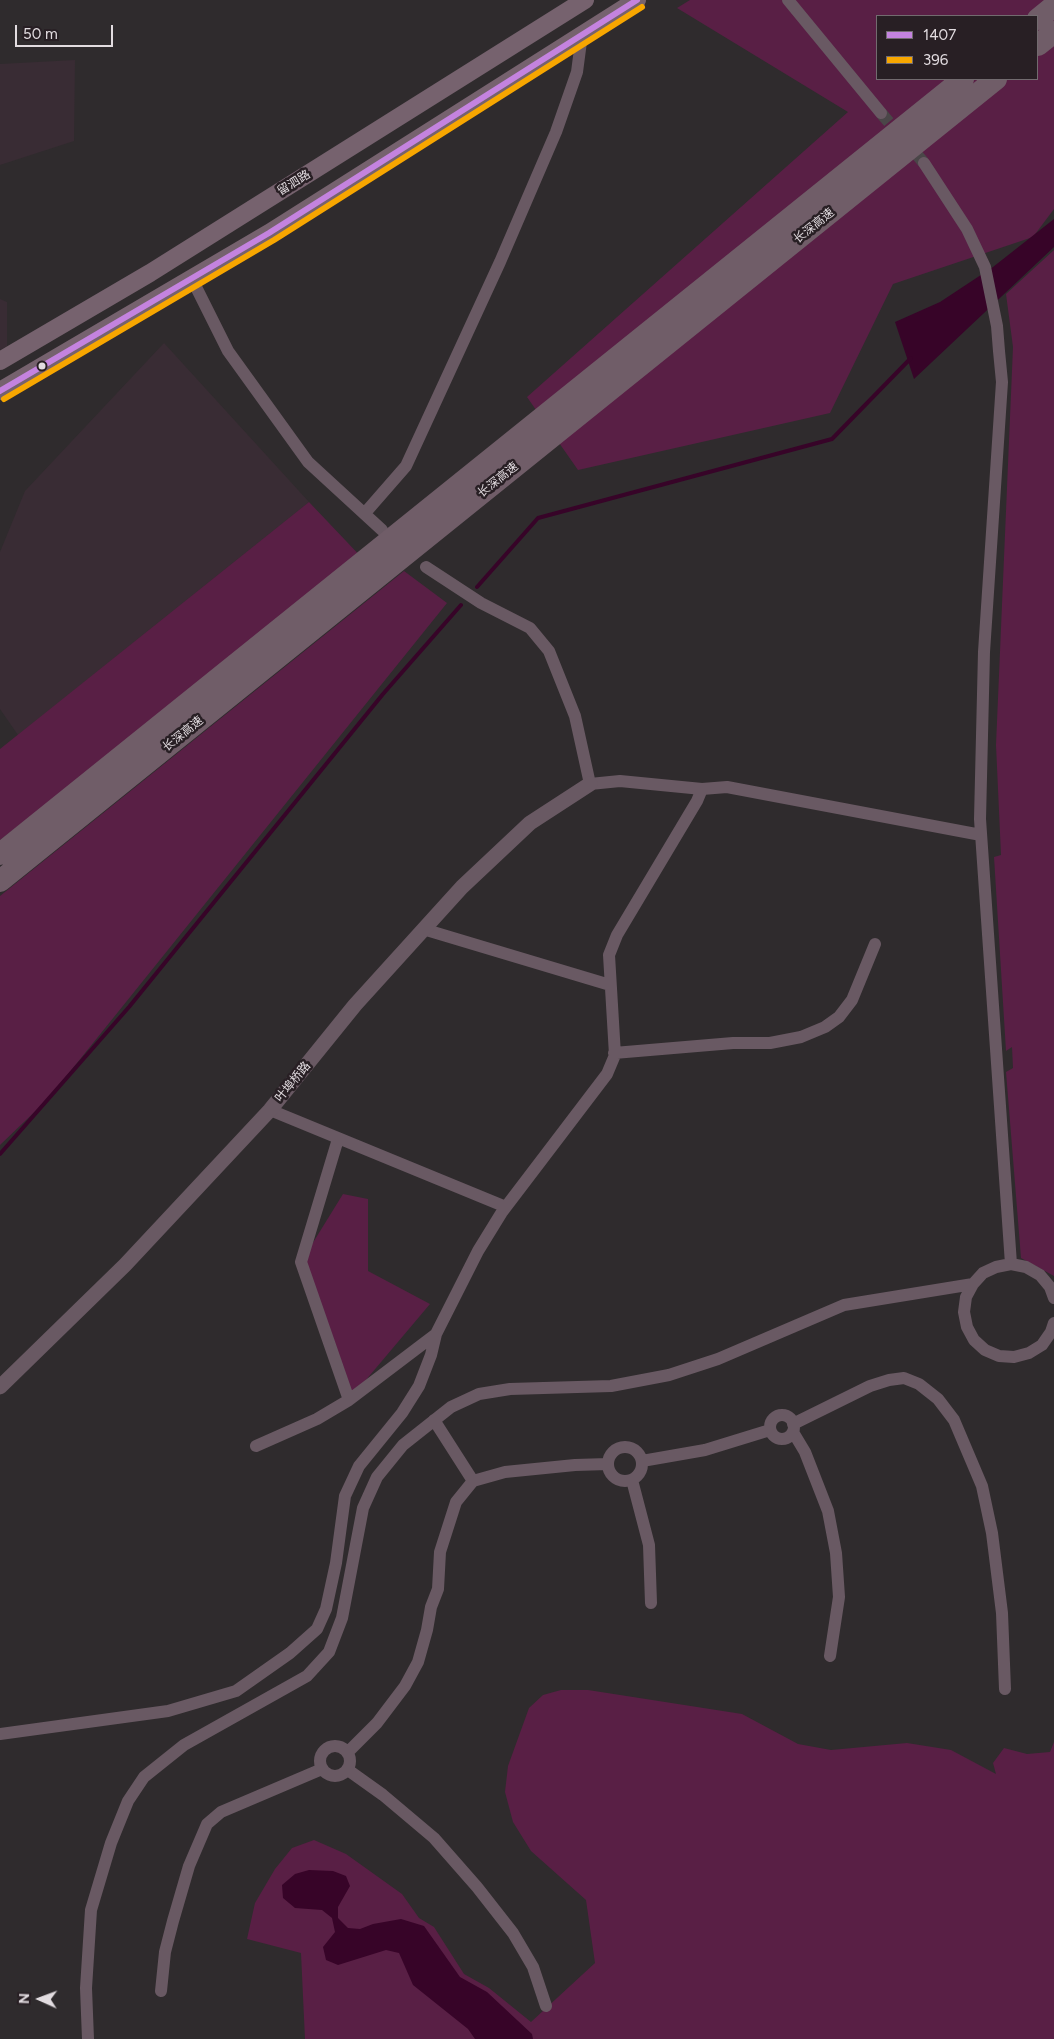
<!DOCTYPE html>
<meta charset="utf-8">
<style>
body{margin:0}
#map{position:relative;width:1054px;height:2039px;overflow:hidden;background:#2f2b2d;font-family:Figtree,sans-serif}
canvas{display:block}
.legend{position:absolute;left:876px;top:15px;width:162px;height:65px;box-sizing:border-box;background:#281f24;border:1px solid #726b6f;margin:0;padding:6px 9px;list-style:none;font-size:15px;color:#e2dce0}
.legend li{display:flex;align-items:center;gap:10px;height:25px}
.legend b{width:25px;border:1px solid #726b6f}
.north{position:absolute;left:15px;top:1974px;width:50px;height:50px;-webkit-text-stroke:4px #281f24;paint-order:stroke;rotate:272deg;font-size:14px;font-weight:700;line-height:20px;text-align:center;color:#e2dce0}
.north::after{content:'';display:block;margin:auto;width:18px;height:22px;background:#e2dce0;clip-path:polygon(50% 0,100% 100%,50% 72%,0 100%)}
.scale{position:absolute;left:15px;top:25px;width:98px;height:22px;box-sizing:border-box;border:2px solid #e2dce0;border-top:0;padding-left:6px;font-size:15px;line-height:18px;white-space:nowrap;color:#e2dce0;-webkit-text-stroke:4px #281f24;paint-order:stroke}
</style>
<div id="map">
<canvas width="1054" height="2039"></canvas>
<ul class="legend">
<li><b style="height:6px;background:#c483df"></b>1407</li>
<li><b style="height:6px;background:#f7a600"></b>396</li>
</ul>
<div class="north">N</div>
<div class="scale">50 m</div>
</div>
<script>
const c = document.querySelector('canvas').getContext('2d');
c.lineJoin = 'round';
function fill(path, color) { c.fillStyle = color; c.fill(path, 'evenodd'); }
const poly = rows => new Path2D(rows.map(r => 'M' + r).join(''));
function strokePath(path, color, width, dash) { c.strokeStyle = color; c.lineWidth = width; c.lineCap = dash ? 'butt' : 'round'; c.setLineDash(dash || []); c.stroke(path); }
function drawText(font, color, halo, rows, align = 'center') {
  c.font = font + ' Figtree,"Noto Sans SC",sans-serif'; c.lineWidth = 5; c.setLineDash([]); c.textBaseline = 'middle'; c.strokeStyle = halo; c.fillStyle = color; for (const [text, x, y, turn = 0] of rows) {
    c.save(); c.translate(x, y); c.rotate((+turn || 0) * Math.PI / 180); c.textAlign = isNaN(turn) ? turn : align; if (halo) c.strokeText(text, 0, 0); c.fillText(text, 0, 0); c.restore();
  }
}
fill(poly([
 [75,60,74,141,0,165,0,64],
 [0,299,7,302,7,346,0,350],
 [164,343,309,502,18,735,0,709,0,552,25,491]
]), '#392c34');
fill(poly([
 [690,0,1054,0,1054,209,1033,237,893,284,830,413,578,470,527,397,848,112,677,8],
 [878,16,1038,16,1038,79,878,79],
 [1054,250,1054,1276,1021,1258,1006,1072,1013,1068,1012,1047,1006,1051,994,857,1001,855,996,745,1013,347,1006,294],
 [309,502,365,561,0,840,0,749],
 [404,571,447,603,48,1099,0,1145,0,896],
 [343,1194,368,1199,368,1271,430,1304,349,1400,301,1262],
 [561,1690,588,1690,742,1714,798,1744,831,1750,907,1743,951,1750,996,1774,993,1763,1004,1748,1027,1754,1050,1752,1054,1742,1054,2039,305,2039,301,1953,247,1939,255,1903,275,1869,292,1848,314,1840,346,1854,402,1894,419,1918,434,1927,464,1974,489,1988,531,2022,595,1963,586,1900,531,1851,513,1822,505,1792,508,1766,529,1708,543,1695]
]), '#591f45');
fill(poly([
 [1054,219,1054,247,914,379,895,322,940,302,993,267],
 [309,1870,333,1871,346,1876,350,1886,338,1907,338,1918,348,1928,360,1929,373,1924,401,1919,424,1926,460,1977,487,1992,532,2034,533,2039,475,2039,468,2029,413,1985,399,1953,386,1950,338,1965,326,1960,323,1947,335,1932,332,1918,322,1910,295,1908,283,1898,282,1885,295,1874]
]), '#370428');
strokePath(poly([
 [477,587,538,518,832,439,911,358],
 [0,1154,129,1007,383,694,461,605]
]), '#370428', 4);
strokePath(poly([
 [881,113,924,163]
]), '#4a4648', 12, [12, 6]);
strokePath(poly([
 [788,0,881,113],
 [924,163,967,229,985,267,997,326,999,351,1002,382,984,652,980,819,1011,1264],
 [192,279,228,351,308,462,382,530],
 [365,513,406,466,500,262,556,132,577,72,582,34],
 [426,567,481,603,530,628,549,651,575,716,590,784,620,781,702,789,727,787,981,835],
 [423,929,610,985],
 [614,1053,733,1043,770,1043,801,1037,825,1027,839,1017,852,1000,875,944],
 [270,1110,506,1207],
 [338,1139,301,1262,349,1400],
 [1054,1298,1050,1287,1040,1275,1026,1267,1011,1264,996,1267,983,1273,973,1284,966,1297,964,1312,967,1327,974,1340,985,1350,999,1356,1014,1357,1029,1353,1042,1345,1051,1332,1054,1323],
 '770 1427a12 12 0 1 1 24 0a12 12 0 1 1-24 0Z',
 [434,1420,473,1481],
 [793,1424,870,1386,889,1380,904,1378,919,1384,938,1399,954,1420,982,1486,992,1533,1002,1613,1005,1689],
 [793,1432,805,1452,828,1511,836,1553,839,1597,830,1656],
 [256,1446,317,1419,349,1400,436,1334],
 '608 1464a17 17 0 1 1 34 0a17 17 0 1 1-34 0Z',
 [642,1461,705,1450,770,1430],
 [632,1480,649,1545,651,1603],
 [0,1734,168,1711,236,1691,290,1653,317,1629,326,1609,336,1563,345,1496,359,1466,402,1413,419,1386,431,1355,436,1334,478,1251,502,1212,607,1074,615,1055,609,955,617,935,697,801,702,789],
 '320 1761a15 15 0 1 1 30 0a15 15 0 1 1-30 0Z',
 [348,1752,377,1723,405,1686,418,1662,427,1630,431,1607,438,1589,440,1552,456,1502,473,1481,505,1472,575,1465,608,1464],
 [348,1770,383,1795,434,1838,477,1887,513,1933,533,1967,546,2006],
 [161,1991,165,1952,173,1921,189,1866,207,1824,221,1812,322,1769],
 [88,2039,86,1988,91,1910,111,1843,128,1801,144,1777,184,1745,307,1676,329,1652,342,1618,363,1508,377,1477,403,1445,451,1407,479,1394,510,1389,611,1386,669,1375,718,1359,844,1305,973,1284]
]), '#695963', 12);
strokePath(poly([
 [0,1387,125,1265,270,1110,355,1005,462,887,530,823,590,784]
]), '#695963', 15);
strokePath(poly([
 [0,361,150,273,585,0],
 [0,391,269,233,637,0]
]), '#76626e', 18);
strokePath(poly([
 [1038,19,1054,6],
 [1038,45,1054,32],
 [0,854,963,79],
 [0,881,996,79]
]), '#705d68', 22);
strokePath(poly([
 [0,391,269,233,637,0]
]), '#c483df', 6);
strokePath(poly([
 [4,399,274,240,642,7]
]), '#f7a600', 6);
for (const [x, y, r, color] of [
 [42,366,4.5,"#e2dce0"]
]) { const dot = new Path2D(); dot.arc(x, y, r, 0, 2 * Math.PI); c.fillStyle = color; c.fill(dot); strokePath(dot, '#281f24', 2); }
drawText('12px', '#e2dce0', '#281f24', [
 ["留泗路",294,183,-32],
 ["长深高速",814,226,-39],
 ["长深高速",498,480,-39],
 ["长深高速",183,734,-39],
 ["叶埠桥路",293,1082,-51]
]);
</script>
